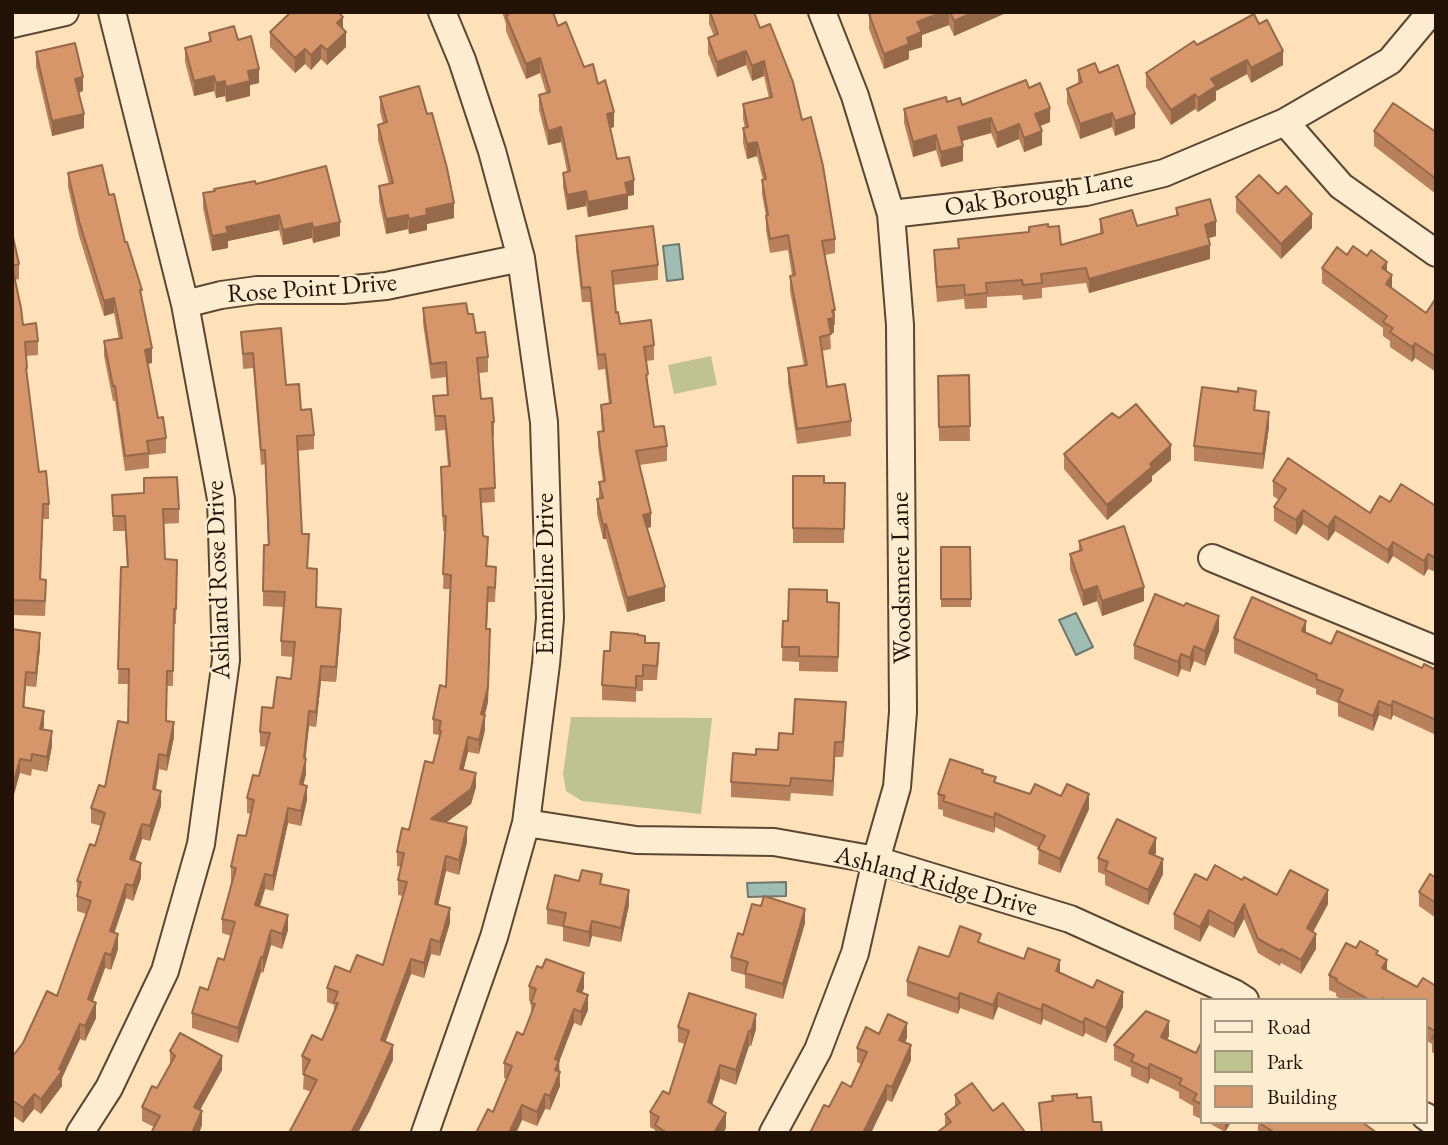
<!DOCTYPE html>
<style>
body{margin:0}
#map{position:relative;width:1448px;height:1145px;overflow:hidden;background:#fee1b8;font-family:"EB Garamond",serif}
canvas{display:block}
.frame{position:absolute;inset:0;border:14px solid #231306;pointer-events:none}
.legend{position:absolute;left:1200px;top:998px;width:228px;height:126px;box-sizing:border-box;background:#feecd1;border:2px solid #a69580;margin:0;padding:9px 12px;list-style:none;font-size:21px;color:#231306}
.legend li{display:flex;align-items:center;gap:14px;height:35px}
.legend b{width:35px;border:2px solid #a69580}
</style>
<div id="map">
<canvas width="1448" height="1145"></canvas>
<div class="frame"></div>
<ul class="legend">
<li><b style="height:9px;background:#feecd1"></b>Road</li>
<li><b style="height:19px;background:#bfc38f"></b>Park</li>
<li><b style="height:19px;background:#d7966a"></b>Building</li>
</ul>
</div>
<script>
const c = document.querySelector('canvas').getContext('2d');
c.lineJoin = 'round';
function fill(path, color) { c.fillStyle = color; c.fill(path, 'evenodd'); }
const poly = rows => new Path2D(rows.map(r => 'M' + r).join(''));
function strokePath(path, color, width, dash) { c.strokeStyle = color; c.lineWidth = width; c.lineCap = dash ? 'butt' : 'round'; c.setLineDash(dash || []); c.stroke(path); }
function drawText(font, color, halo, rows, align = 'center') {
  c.font = font + ' "EB Garamond",serif'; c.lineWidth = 5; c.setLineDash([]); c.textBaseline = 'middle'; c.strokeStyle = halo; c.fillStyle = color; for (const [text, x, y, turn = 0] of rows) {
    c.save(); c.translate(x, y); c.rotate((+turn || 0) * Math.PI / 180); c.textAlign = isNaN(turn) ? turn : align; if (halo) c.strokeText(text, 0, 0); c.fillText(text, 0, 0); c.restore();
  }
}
fill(poly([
 [711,356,717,385,674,394,668,365],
 [571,717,712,718,701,814,582,801,566,791,563,774]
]), '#bfc38f');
const water = poly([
 [679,244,683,279,667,281,663,246,679,244],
 [1076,613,1093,647,1076,655,1059,620,1076,613],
 [786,882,786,896,748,897,747,883,786,882]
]);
fill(water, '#a0bdb3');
strokePath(water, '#6e796e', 2);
const minor = poly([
 [12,24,65,12],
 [1285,122,1341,186,1436,253],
 [891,214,1086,192,1164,173,1285,122,1390,61,1431,12],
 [185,304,221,295,257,290,343,290,386,286,521,258],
 [1212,558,1436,650],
 [526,823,636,840,774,842,876,860,1070,919,1234,993,1245,1000],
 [1425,1116,1436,1124],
 [80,1133,109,1088,165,971,201,844,226,660,221,499,185,304,112,12],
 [425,1133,494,937,526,823,546,664,550,618,544,422,521,258,492,151,462,60,442,12],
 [773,1133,818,1050,855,953,876,860,897,787,903,712,900,325,891,214,855,96,822,12]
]);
strokePath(minor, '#5a4632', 30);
strokePath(minor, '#feecd1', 26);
fill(poly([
 [502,12,553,12,558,26,584,67,598,84,614,127,610,128,617,159,634,195,628,196,628,209,588,217,586,206,567,210,563,187,563,173,567,171,561,142,548,145,539,110,539,95,546,93,540,73,526,79,506,31,506,24],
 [709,12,754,12,760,28,802,120,835,239,835,253,825,255,835,310,835,325,834,325,834,333,830,333,831,349,822,351,827,387,851,421,851,436,797,444,788,383,788,368,804,366,790,291,790,276,792,275,788,250,770,253,766,230,766,216,762,194,762,180,763,180,757,156,747,159,743,143,743,128,745,128,743,119,743,104,769,98,764,76,752,81,746,65,717,77,708,53,708,38,714,36,709,24],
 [875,12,1008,12,954,36,949,25,922,35,922,47,909,51,909,59,884,69,869,29,869,14],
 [343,30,346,47,327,65,321,59,311,70,305,64,295,73,270,47,270,32],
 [209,33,238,40,259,83,250,85,250,96,226,102,225,96,216,98,214,91,194,96,185,62,185,48,209,42],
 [1197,45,1283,65,1251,83,1247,74,1216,91,1216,100,1198,112,1195,109,1171,125,1146,87,1146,73],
 [36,52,83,91,79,93,84,128,52,136,36,67],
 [1078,70,1099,73,1135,128,1115,136,1112,127,1080,139,1067,103,1067,89,1078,84],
 [1029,88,1050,122,1040,126,1042,145,1024,152,1019,139,997,148,991,133,962,141,963,161,941,167,936,150,913,157,904,123,904,109,947,102,962,105],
 [380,97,454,218,427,224,427,230,409,234,408,229,386,234,379,201,379,186,389,184,378,140,378,125,383,123,380,111],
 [1374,131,1436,132,1436,194,1374,146],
 [68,173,109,195,142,297,152,363,148,364,158,418,166,438,166,453,149,455,149,468,125,471,115,401,113,401,104,356,104,341,119,339,114,313,104,316,79,236,68,187],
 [256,184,340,236,313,243,312,238,283,245,279,230,228,241,228,248,212,251,203,208,203,193],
 [1278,194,1312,228,1281,259,1236,212,1236,197],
 [1176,208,1216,236,1209,238,1210,259,1089,293,1086,283,1042,288,1042,298,1023,300,1022,295,987,297,987,308,965,309,964,299,937,302,934,264,934,250,958,248,958,239,1029,232,1029,227,1048,227,1061,245,1100,234,1100,219,1137,226,1176,215],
 [576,236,658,265,658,280,613,285,616,313,620,324,654,345,654,360,646,361,648,385,654,427,667,446,667,461,640,465,651,527,647,528,665,601,627,612,606,539,603,539,597,514,597,499,599,499,599,482,603,482,598,447,598,432,602,431,601,420,601,405,609,404,605,369,598,370,590,302,582,302,576,250],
 [12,238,19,264,19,279,15,280,23,325,38,341,38,355,26,356,27,382,39,472,49,504,49,519,43,519,41,579,46,595,45,616,12,615],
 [1347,255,1387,272,1392,289,1426,313,1436,298,1436,372,1415,358,1412,362,1390,347,1390,341,1383,336,1383,328,1322,283,1322,268],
 [423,308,468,314,488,357,488,372,479,373,481,399,494,422,494,436,492,436,495,502,481,503,483,536,488,551,487,566,496,582,495,602,488,602,487,629,490,644,488,702,485,715,485,730,479,754,468,752,463,770,476,787,471,804,446,822,467,842,459,875,446,871,438,905,450,923,440,956,431,954,424,978,411,974,385,1042,393,1060,369,1112,303,1089,304,1072,302,1071,302,1056,322,1040,334,1012,334,1005,327,1002,327,988,350,972,383,965,403,896,398,895,398,880,401,867,397,866,397,852,409,830,433,763,439,738,439,735,433,734,433,719,446,687,450,589,443,589,445,531,443,531,441,467,448,467,445,430,435,431,433,396,447,395,446,377,431,379,423,323],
 [241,332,286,385,301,410,314,435,314,449,298,451,302,534,316,607,341,624,336,682,321,681,316,727,309,726,305,759,306,774,303,785,307,800,301,826,288,823,273,891,265,889,260,907,288,930,282,949,271,945,263,973,261,972,238,1043,192,1028,192,1013,208,990,224,960,231,936,222,933,222,919,232,882,231,882,231,867,246,836,251,814,247,813,247,798,259,776,266,747,260,746,260,732,291,679,293,657,281,656,281,641,284,607,263,606,263,591,268,545,265,464,261,465,253,368,243,369],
 [969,375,970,441,939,441,938,376],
 [1256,405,1255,410,1269,427,1263,469,1194,461,1194,446],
 [1064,454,1171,460,1152,476,1152,481,1107,520,1064,469],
 [793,476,824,483,845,483,844,543,793,543],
 [144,478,179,509,179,523,163,524,165,559,177,574,176,624,174,624,173,686,167,686,166,721,174,737,167,771,159,769,156,790,161,806,150,841,142,839,135,861,141,878,133,901,126,898,114,933,118,949,111,970,105,968,93,1001,96,1018,85,1041,80,1039,62,1078,62,1086,41,1114,34,1109,23,1123,12,1115,12,1057,57,996,86,914,77,911,77,881,95,846,101,826,91,823,91,808,105,787,128,723,128,684,118,684,121,567,127,567,125,531,113,531,112,495,144,493],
 [1273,481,1370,513,1390,502,1436,506,1436,572,1428,569,1424,576,1393,556,1388,564,1335,531,1328,541,1303,524,1296,535,1274,521,1274,507,1279,500,1273,496],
 [1079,541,1144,601,1102,616,1097,601,1083,606,1070,569,1070,554,1079,551],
 [941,547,970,547,971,607,941,607],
 [839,603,838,672,799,671,799,662,782,661,783,621,788,621],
 [12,629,40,648,36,687,26,686,24,707,44,726,43,729,52,746,47,772,32,769,31,776,20,773],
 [1219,631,1205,666,1194,661,1190,672,1181,669,1178,677,1134,659,1134,645],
 [1306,633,1331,644,1422,668,1436,670,1436,735,1393,715,1391,720,1379,715,1373,731,1338,716,1338,703,1316,694,1316,689,1234,653,1234,638],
 [638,635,659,658,657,680,643,680,643,691,636,691,636,702,602,700,602,685,610,651],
 [846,716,843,757,835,757,833,796,791,793,790,801,731,797,731,782,756,755,778,750,793,734],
 [983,773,996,782,1030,794,1089,809,1060,873,1038,864,1039,848,995,827,994,833,943,816,943,810,938,809,938,794],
 [1156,852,1155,856,1163,874,1148,905,1105,885,1105,875,1098,872,1098,858],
 [1436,878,1436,918,1419,906,1419,892],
 [1207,880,1242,880,1277,895,1328,904,1313,932,1316,949,1301,974,1281,963,1280,966,1258,953,1244,919,1234,938,1209,925,1200,942,1174,929,1174,914],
 [579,881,602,884,629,905,621,942,592,936,589,947,563,941,563,927,547,924,547,909],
 [805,923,783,999,745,988,745,975,731,971,731,957,743,935],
 [981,943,1060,973,1123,1007,1106,1043,1085,1033,1083,1037,1043,1019,1041,1025,998,1007,993,1020,960,1008,958,1014,907,996,907,981,949,957],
 [1378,955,1387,971,1417,987,1436,986,1436,1055,1432,1052,1432,1044,1425,1040,1425,1000,1342,1000,1336,996,1336,993,1329,990,1329,975],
 [529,986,584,988,582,993,588,1010,581,1026,574,1023,559,1062,560,1086,550,1110,545,1109,537,1126,522,1120,516,1133,476,1133,493,1112,507,1079,504,1078,504,1063,523,1035,531,1014,531,1002,529,1001],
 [678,1027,756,1029,751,1046,749,1046,736,1085,720,1079,712,1105,726,1128,723,1133,655,1133,655,1130,650,1127,650,1112,669,1094,685,1044,678,1042],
 [879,1034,907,1038,904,1043,911,1060,892,1102,887,1100,871,1133,810,1133,829,1107,851,1087,861,1064,857,1062,857,1048],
 [1169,1036,1167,1039,1196,1053,1201,1043,1201,1119,1193,1115,1193,1106,1179,1098,1179,1092,1150,1078,1148,1084,1131,1076,1131,1068,1114,1060,1114,1045],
 [170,1051,222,1070,200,1110,202,1125,199,1133,151,1133,154,1127,142,1121,142,1107,157,1088,170,1065],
 [955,1095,993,1111,1025,1133,939,1133,939,1131,945,1126,945,1114,955,1107],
 [1077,1098,1093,1122,1102,1133,1041,1133,1039,1103],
 [1207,1122,1231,1122,1225,1132],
 [1258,1122,1377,1133,1258,1133]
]), '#b9815b');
fill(poly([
 [943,12,949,12,949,25,922,35,922,47,909,51,909,59,884,69,884,54,907,38,917,22],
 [974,12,1008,12,954,36,954,21],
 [343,17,343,32,337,23],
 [346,32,346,47,327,65,327,50],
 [321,45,321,59,311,70,311,55],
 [305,49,305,64,295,73,295,58],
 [746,51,746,65,717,77,717,62],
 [1283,51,1283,65,1251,83,1251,68],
 [540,58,540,73,526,79,526,64],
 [1247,60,1247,74,1216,91,1216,100,1198,112,1198,98,1211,79],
 [764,61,764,76,752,81,752,66],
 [259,69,259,83,250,85,250,96,226,102,226,87,248,71],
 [214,76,214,91,194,96,194,81],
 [83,77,83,91,75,93,75,79],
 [225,81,225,96,216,98,216,83],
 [1195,94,1195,109,1171,125,1171,110],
 [1050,108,1050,122,1035,128,1035,114],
 [614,112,614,127,607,129,607,114],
 [1112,113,1112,127,1080,139,1080,124],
 [84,114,84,128,52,136,52,121],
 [1135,114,1135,128,1115,136,1115,121],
 [991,118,991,133,958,142,958,127],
 [1019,124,1019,139,997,148,997,133],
 [561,127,561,142,548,145,548,131],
 [1042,131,1042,145,1024,152,1024,138],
 [936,135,936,150,913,157,913,142],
 [757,142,757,156,747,159,747,144],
 [963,146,963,161,941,167,941,152],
 [634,180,634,195,628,196,628,209,588,217,588,202,625,183],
 [586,191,586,206,567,210,567,195],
 [454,203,454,218,427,224,427,230,409,234,409,219,426,209],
 [1312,214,1312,228,1281,259,1281,244],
 [279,215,279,230,228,241,228,248,212,251,212,236,226,227],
 [408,215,408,229,386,234,386,219],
 [1216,221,1216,236,1205,239,1205,225],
 [340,222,340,236,313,243,313,228],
 [312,223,312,238,283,245,283,230],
 [1210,245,1210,259,1089,293,1089,279],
 [1387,262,1387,276,1382,268],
 [1392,275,1392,290,1386,284],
 [114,298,114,313,104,316,104,301],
 [834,318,834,333,828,334,828,319],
 [1415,343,1415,358,1412,362,1412,347],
 [152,348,152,363,145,364,145,350],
 [1269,412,1269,427,1263,469,1263,454],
 [1171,445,1171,460,1152,476,1152,481,1107,520,1107,505,1150,464],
 [1303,510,1303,524,1296,535,1296,520],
 [651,513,651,527,643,529,643,515],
 [1335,516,1335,531,1328,541,1328,527],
 [606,524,606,539,603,539,603,525],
 [1393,542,1393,556,1388,564,1388,550],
 [1428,554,1428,569,1424,576,1424,561],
 [1097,586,1097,601,1083,606,1083,591],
 [665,587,665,601,627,612,627,598],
 [1144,587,1144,601,1102,616,1102,601],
 [341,609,341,624,336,682,336,667],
 [1219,616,1219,631,1205,666,1205,651],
 [1306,621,1306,636,1302,631],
 [490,629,488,702,481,729,481,714],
 [40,633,40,648,36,687,36,673],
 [1194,646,1194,661,1190,672,1190,658],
 [1181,654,1181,669,1178,677,1178,662],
 [321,666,321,681,316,727,316,712],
 [26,672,26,686,23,722,23,707],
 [1379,701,1379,715,1373,731,1373,716],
 [1393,701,1393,715,1391,720,1391,706],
 [846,702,846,716,843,757,843,742],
 [44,711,44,726,40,744,40,729],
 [309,711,309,726,305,764,306,759,306,774,300,799,300,784],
 [485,715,485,730,479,754,479,740],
 [174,722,174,737,167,771,167,756],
 [52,731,52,746,47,772,47,757],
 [468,737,468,752,460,784,460,769],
 [835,742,835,757,833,796,833,781],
 [159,754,159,769,153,803,153,789],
 [20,759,20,773,12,802,12,788],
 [476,773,476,787,471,804,431,834,431,819],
 [307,786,307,800,301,826,301,811],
 [161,791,161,806,150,841,150,826],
 [1089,794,1089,809,1060,873,1060,859],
 [288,808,288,823,273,891,273,876],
 [995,813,995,827,994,833,994,818],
 [142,824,142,839,130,874,130,859],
 [467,827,467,842,459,875,459,860],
 [1156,838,1156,852,1149,868,1149,853],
 [446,856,446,871,435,919,435,904],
 [1163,859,1163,874,1148,905,1148,890],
 [141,863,141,878,133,901,133,886],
 [265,874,265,889,255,920,255,905],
 [126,884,126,898,110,946,110,931],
 [629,890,629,905,621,942,621,928],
 [1328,890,1328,904,1307,943,1307,928],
 [1244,904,1244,919,1234,938,1234,924],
 [450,908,450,923,440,956,440,942],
 [805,909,805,923,783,999,783,984],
 [1209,910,1209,925,1200,942,1200,927],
 [288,915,288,930,282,949,282,934],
 [592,921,592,936,589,947,589,932],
 [271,930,271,945,263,973,263,958],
 [118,934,118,949,111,970,111,955],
 [1316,934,1316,949,1301,974,1301,960],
 [431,939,431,954,424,978,424,963],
 [105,953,105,968,88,1014,88,999],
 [261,957,261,972,238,1043,238,1028],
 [411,959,411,974,381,1054,381,1040],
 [1060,960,1060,975,1056,971],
 [1387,960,1387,974,1382,968],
 [584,973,584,988,577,1006,577,991],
 [1123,992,1123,1007,1106,1043,1106,1028],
 [960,993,960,1008,958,1014,958,999],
 [998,993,998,1007,993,1020,993,1005],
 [588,995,588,1010,581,1026,581,1012],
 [96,1003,96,1018,85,1041,85,1026],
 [1043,1004,1043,1019,1041,1025,1041,1010],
 [574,1009,574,1023,559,1062,560,1086,550,1110,550,1096,555,1059],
 [756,1014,756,1029,751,1046,751,1032],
 [1085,1018,1085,1033,1083,1037,1083,1023],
 [1169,1021,1169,1036,1161,1051,1161,1037],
 [907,1023,907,1038,899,1055,899,1040],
 [80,1024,80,1039,62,1078,62,1086,41,1114,41,1099,59,1069],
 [749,1031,749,1046,736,1085,736,1070],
 [393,1045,393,1060,369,1112,358,1133,351,1133],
 [911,1045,911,1060,892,1102,892,1087],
 [222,1056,222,1070,194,1121,194,1107],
 [1150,1064,1150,1078,1148,1084,1148,1069],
 [720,1065,720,1079,708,1117,708,1102],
 [887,1085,887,1100,871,1133,863,1133],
 [34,1094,34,1109,23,1123,23,1108],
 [545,1094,545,1109,537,1126,537,1112],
 [522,1105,522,1120,516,1133,509,1133],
 [202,1111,202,1125,199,1133,192,1133],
 [726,1113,726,1128,723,1133,714,1133],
 [1225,1122,1231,1122,1225,1132]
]), '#96694a');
const building = poly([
 [291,12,338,12,343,17,337,23,346,32,327,50,321,45,311,55,305,49,295,58,270,32,291,12],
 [507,12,553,12,558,26,566,22,584,67,593,64,598,84,605,80,614,112,607,114,617,159,629,157,634,180,625,183,628,194,588,202,586,191,567,195,563,173,570,171,561,127,548,131,539,95,550,92,540,58,526,64,506,16,508,15,507,12],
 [710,12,754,12,760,28,770,24,793,82,802,120,811,117,823,166,835,239,822,241,835,310,832,310,834,318,828,319,831,334,820,337,827,387,845,384,851,421,797,429,788,368,807,365,790,276,795,275,788,235,770,239,766,216,768,215,762,180,766,179,757,142,747,144,743,128,748,127,743,104,772,97,764,61,752,66,746,51,717,62,708,38,718,34,710,12],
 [875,12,943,12,917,22,922,32,907,38,909,44,884,54,869,14,875,12],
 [950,12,974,12,954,21,950,12],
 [1254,14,1259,24,1267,20,1283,51,1251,68,1247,60,1211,79,1216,86,1198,98,1195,94,1171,110,1146,73,1194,41,1197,45,1254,14],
 [234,26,238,40,251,36,259,69,248,71,250,81,226,87,225,81,216,83,214,76,194,81,185,48,211,41,209,33,234,26],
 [75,43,83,77,75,79,84,114,52,121,36,52,75,43],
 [1095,63,1099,73,1118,65,1135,114,1115,121,1112,113,1080,124,1067,89,1082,82,1078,70,1095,63],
 [1026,80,1029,88,1040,83,1050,108,1035,114,1042,131,1024,138,1019,124,997,133,991,118,958,127,963,146,941,152,936,135,913,142,904,109,946,97,947,102,960,98,962,105,1026,80],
 [419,86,427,114,432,113,447,168,454,203,426,209,427,215,409,219,408,215,386,219,379,186,393,183,378,125,387,122,380,97,419,86],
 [1393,103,1436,132,1436,179,1374,131,1393,103],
 [102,165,109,195,114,194,125,242,127,242,142,290,140,290,152,348,145,350,158,418,163,417,166,438,147,441,149,453,125,456,115,386,113,386,104,341,122,338,114,298,104,301,79,221,68,173,102,165],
 [326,166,340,222,313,228,312,223,283,230,279,215,226,227,228,233,212,236,203,193,215,191,214,189,255,181,256,184,326,166],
 [1259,175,1278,194,1286,186,1312,214,1281,244,1236,197,1259,175],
 [1210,199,1216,221,1205,225,1210,245,1089,279,1086,268,1041,274,1042,283,1023,285,1022,280,986,283,987,293,965,295,964,285,937,287,934,250,959,248,958,239,1029,232,1029,227,1048,224,1048,227,1059,226,1061,245,1103,233,1100,219,1132,210,1137,226,1178,215,1176,208,1210,199],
 [653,226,658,265,612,271,616,313,618,312,620,324,651,320,654,345,644,347,648,374,646,375,654,427,664,426,667,446,636,451,651,513,643,515,665,587,627,598,606,524,603,525,597,499,603,498,599,482,605,481,598,432,604,431,601,405,611,403,605,354,598,355,590,287,582,288,576,236,653,226],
 [13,237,19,264,12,266,12,238,13,237],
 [1353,246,1367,256,1371,250,1387,262,1382,268,1392,275,1386,284,1426,313,1436,298,1436,357,1415,343,1412,347,1390,332,1393,328,1383,322,1387,316,1322,268,1337,247,1347,255,1353,246],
 [12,266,21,308,23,325,36,323,38,341,25,342,27,368,26,368,39,472,46,471,49,504,43,504,40,579,46,580,45,601,12,600,12,266],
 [466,303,468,314,473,314,476,333,485,332,488,357,477,358,481,399,492,398,494,422,492,422,495,488,480,489,483,536,488,537,486,566,496,567,495,588,488,587,486,629,490,629,488,687,481,714,485,715,479,740,468,737,460,769,476,773,471,789,431,819,467,827,459,860,446,856,435,904,450,908,440,942,431,939,424,963,411,959,381,1040,393,1045,369,1098,351,1133,289,1133,317,1080,303,1074,310,1060,302,1056,312,1035,322,1040,338,1003,334,1002,338,992,327,988,335,966,350,972,357,955,383,965,407,882,398,880,404,853,397,852,402,828,409,830,425,761,433,763,441,731,439,730,441,721,433,719,440,685,446,687,451,575,443,574,446,516,443,516,441,467,450,466,445,416,435,416,433,396,448,395,446,362,431,364,423,308,466,303],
 [281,328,286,385,299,384,301,410,311,409,314,435,297,436,302,534,309,534,307,568,317,569,316,607,341,609,336,667,321,666,316,712,309,711,304,758,306,759,300,784,307,786,301,811,288,808,273,876,265,874,255,905,288,915,282,934,271,930,263,958,261,957,238,1028,192,1013,200,987,208,990,218,958,224,960,235,922,222,919,236,868,231,867,238,835,246,836,254,800,247,798,253,775,259,776,270,733,260,732,262,707,273,708,277,677,291,679,295,642,281,641,285,592,263,591,264,545,269,545,265,450,261,450,253,353,243,354,241,332,281,328],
 [969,375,970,426,939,427,938,376,969,375],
 [1202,387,1238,392,1238,388,1256,391,1254,410,1269,412,1263,454,1194,446,1202,387],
 [1136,404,1171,445,1150,464,1152,467,1107,505,1064,454,1112,413,1119,418,1136,404],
 [1288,458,1370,513,1380,496,1390,502,1401,484,1436,506,1436,558,1428,554,1424,561,1393,542,1388,550,1335,516,1328,527,1303,510,1296,520,1274,507,1286,489,1273,481,1288,458],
 [793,476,824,476,824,483,845,483,844,529,793,528,793,476],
 [177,477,179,509,163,509,165,559,177,560,176,609,174,609,173,671,167,671,166,721,174,722,167,756,159,754,153,789,161,791,150,826,142,824,130,859,141,863,133,886,126,884,110,931,118,934,111,955,105,953,88,999,96,1003,85,1026,80,1024,59,1069,62,1071,41,1099,34,1094,23,1108,12,1100,12,1057,23,1043,47,991,57,996,91,901,77,896,81,882,77,881,90,844,95,846,105,813,91,808,99,785,105,787,118,721,128,723,129,669,118,669,121,567,128,567,125,516,113,516,112,495,144,493,144,478,177,477],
 [1124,526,1144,587,1102,601,1097,586,1083,591,1070,554,1082,550,1079,541,1124,526],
 [941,547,970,547,971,599,941,599,941,547],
 [789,589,827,590,827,602,839,603,838,657,799,656,799,647,782,647,783,621,788,621,789,589],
 [1155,594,1184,606,1186,603,1219,616,1205,651,1194,646,1190,658,1181,654,1178,662,1134,645,1155,594],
 [1252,597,1306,621,1302,631,1331,644,1337,631,1422,668,1424,664,1436,670,1436,720,1393,701,1391,706,1379,701,1373,716,1338,701,1343,690,1316,679,1317,675,1234,638,1252,597],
 [12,629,40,633,36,673,26,672,23,707,44,711,40,729,52,731,47,757,32,754,31,761,20,759,12,788,12,629],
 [611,632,638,634,638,635,645,636,645,643,659,643,657,666,643,665,643,676,636,676,636,688,602,685,604,651,610,651,611,632],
 [795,699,846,702,843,742,835,742,833,781,791,778,790,786,731,782,733,753,756,755,756,749,778,750,779,733,793,734,795,699],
 [950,759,983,770,982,773,996,777,994,782,1030,794,1035,784,1061,796,1067,784,1089,794,1060,859,1038,849,1045,836,995,813,994,818,943,801,945,796,938,794,950,759],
 [1117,819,1156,838,1149,853,1163,859,1148,890,1105,870,1108,862,1098,858,1117,819],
 [1215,865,1242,880,1244,877,1277,895,1290,870,1328,890,1307,928,1316,934,1301,960,1281,949,1280,951,1258,939,1244,904,1234,924,1209,910,1200,927,1174,914,1195,874,1207,880,1215,865],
 [582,870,602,874,600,884,629,890,621,928,592,921,589,932,563,926,566,913,547,909,555,875,579,881,582,870],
 [1430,874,1436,878,1436,903,1419,892,1430,874],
 [764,896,805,909,783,984,745,973,748,962,731,957,738,933,743,935,752,904,761,906,764,896],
 [960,926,981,934,978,942,1024,959,1028,948,1060,960,1056,971,1093,988,1097,980,1123,992,1106,1028,1085,1018,1083,1023,1043,1004,1041,1010,998,993,993,1005,960,993,958,999,907,981,919,947,949,957,960,926],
 [1360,941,1378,951,1376,954,1387,960,1382,968,1417,987,1423,978,1436,986,1436,1040,1432,1038,1436,1032,1425,1025,1425,1000,1386,1000,1383,998,1382,1000,1370,1000,1336,981,1337,979,1329,975,1346,943,1356,948,1360,941],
 [546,959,584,973,577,991,588,995,581,1012,574,1009,555,1059,559,1061,555,1070,560,1072,550,1096,545,1094,537,1112,522,1105,509,1133,476,1133,488,1109,493,1112,512,1066,504,1063,517,1032,523,1035,535,1004,531,1003,536,989,529,986,537,966,542,968,546,959],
 [689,993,756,1014,751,1032,749,1031,736,1070,720,1065,708,1102,726,1113,714,1133,667,1133,655,1125,659,1117,650,1112,663,1091,669,1094,689,1031,678,1027,689,993],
 [1146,1011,1169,1021,1161,1037,1196,1053,1201,1043,1201,1104,1193,1100,1197,1094,1179,1084,1182,1079,1150,1064,1148,1069,1131,1061,1134,1055,1114,1045,1146,1011],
 [888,1014,907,1023,899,1040,911,1045,892,1087,887,1085,863,1133,810,1133,824,1105,829,1107,842,1082,851,1087,867,1052,857,1048,866,1027,879,1034,888,1014],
 [180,1033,222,1056,194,1107,202,1111,192,1133,151,1133,160,1116,142,1107,152,1086,157,1088,175,1056,170,1051,180,1033],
 [972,1083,993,1111,1003,1103,1025,1132,940,1133,939,1131,951,1122,945,1114,960,1103,955,1095,972,1083],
 [1077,1094,1077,1098,1091,1097,1093,1122,1101,1122,1102,1133,1042,1133,1039,1103,1053,1101,1052,1096,1077,1094],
 [1258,1122,1362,1122,1377,1133,1275,1133,1258,1122]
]);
fill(building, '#d7966a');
strokePath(building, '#96694a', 2);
drawText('26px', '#231306', '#feecd1', [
 ["Oak Borough Lane",1039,194,-9],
 ["Rose Point Drive",312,289,-4],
 ["Emmeline Drive",546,574,-90],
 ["Woodsmere Lane",902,578,-91],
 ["Ashland Rose Drive",219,580,-92],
 ["Ashland Ridge Drive",936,882,15]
]);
</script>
